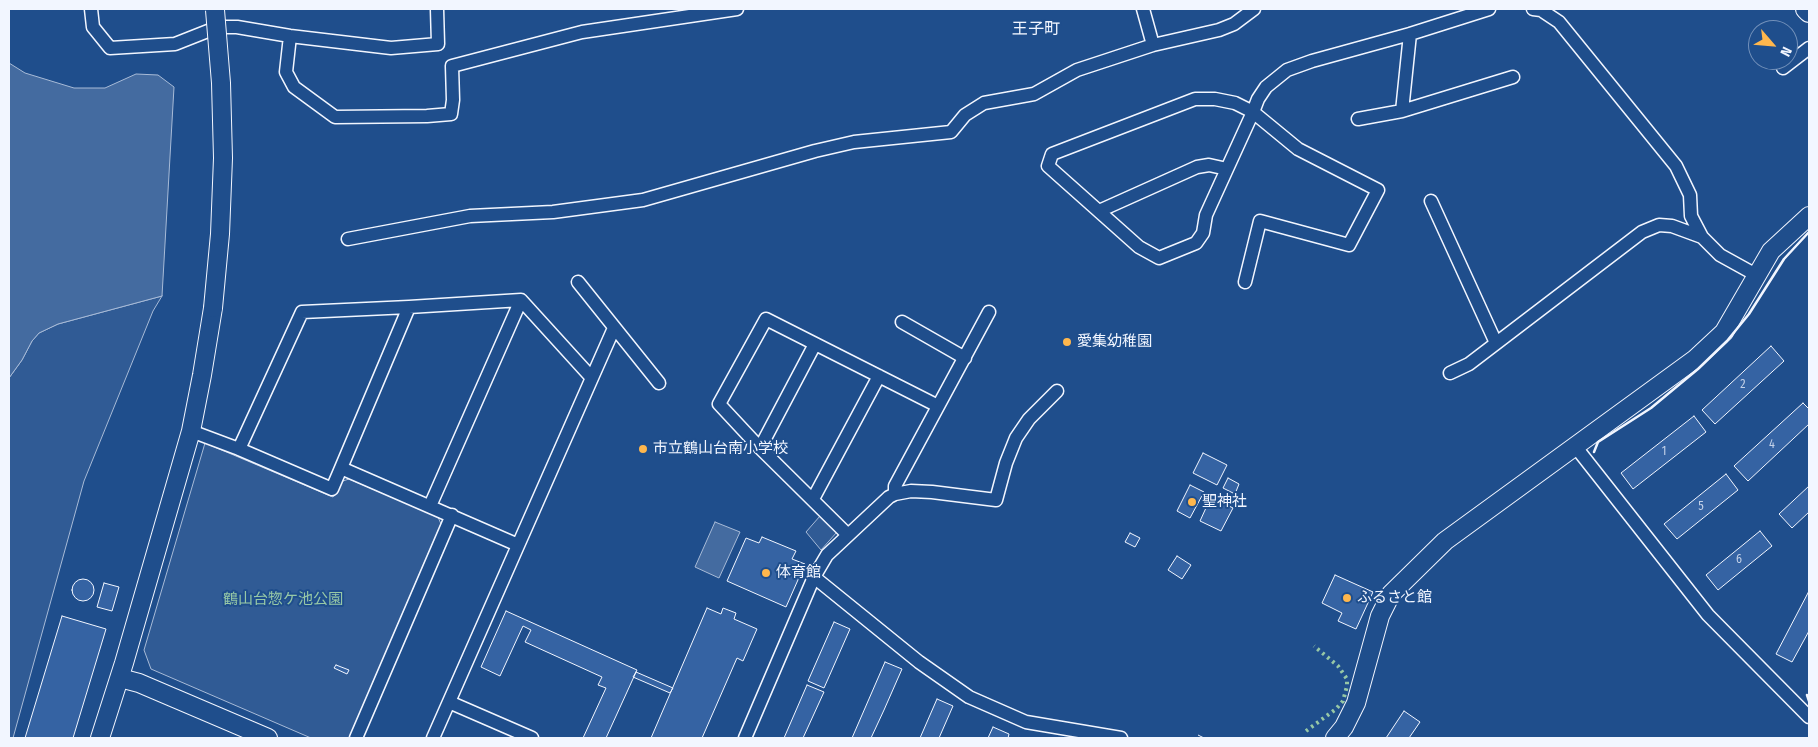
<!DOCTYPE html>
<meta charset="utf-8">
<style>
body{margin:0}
#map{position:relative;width:1818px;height:747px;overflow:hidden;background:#1f4e8c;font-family:"Fira Sans Condensed",sans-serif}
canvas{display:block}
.frame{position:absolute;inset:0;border:10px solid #f2f6ff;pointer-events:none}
.north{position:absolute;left:1748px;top:20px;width:50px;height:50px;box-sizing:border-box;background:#1f4e8c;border:1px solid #7391ba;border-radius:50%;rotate:117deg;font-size:14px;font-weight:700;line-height:20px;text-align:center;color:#f2f6ff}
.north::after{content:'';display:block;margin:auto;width:18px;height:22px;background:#ffb74d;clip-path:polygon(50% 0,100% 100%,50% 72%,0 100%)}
</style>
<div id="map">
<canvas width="1818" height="747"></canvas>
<div class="frame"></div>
<div class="north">N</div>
</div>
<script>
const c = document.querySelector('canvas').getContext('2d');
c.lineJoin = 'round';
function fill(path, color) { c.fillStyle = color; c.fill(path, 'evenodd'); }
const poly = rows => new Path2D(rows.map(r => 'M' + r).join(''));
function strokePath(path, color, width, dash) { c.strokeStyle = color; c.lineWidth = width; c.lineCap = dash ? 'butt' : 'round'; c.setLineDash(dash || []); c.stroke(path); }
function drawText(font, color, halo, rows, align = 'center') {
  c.font = font + ' "Fira Sans Condensed","Noto Sans JP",sans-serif'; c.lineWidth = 4; c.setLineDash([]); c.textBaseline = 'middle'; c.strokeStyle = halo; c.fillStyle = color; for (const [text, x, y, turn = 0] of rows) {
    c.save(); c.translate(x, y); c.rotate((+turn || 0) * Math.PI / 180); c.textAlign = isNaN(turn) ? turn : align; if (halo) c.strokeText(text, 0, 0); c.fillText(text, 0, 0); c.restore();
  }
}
const built = poly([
 [162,296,153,311,84,481,13,738,9,738,9,378,22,360,32,341,39,333,58,324,162,296],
 [205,443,333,497,340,482,349,479,438,517,441,524,349,738,311,738,151,669,144,650,205,443],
 [820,516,837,532,821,550,806,532,820,516]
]);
fill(built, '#305b95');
strokePath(built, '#a8bbd7', 1);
const water = poly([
 [9,63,25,73,74,88,105,88,136,74,158,75,174,87,162,296,58,324,39,333,32,341,22,360,9,378,9,63],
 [715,522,740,532,719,578,695,567,715,522]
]);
fill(water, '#446ba0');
strokePath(water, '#a8bbd7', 1);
const building = poly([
 [1771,346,1784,361,1715,424,1702,410,1771,346],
 [1803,403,1809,409,1809,424,1748,481,1734,466,1803,403],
 [1694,416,1706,432,1633,489,1621,473,1694,416],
 [1203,453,1227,465,1217,485,1193,473,1203,453],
 [1726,474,1738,490,1677,539,1664,524,1726,474],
 [1228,478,1239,484,1235,494,1223,488,1228,478],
 [1190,485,1204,492,1190,518,1177,511,1190,485],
 [1809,486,1809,512,1792,528,1779,514,1809,486],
 [1211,497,1233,508,1221,531,1200,521,1211,497],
 [1760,531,1772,546,1718,590,1706,575,1760,531],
 [1130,533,1140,538,1135,547,1125,542,1130,533],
 [762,537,796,551,792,559,805,564,786,607,727,581,746,538,759,543,762,537],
 [1177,556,1191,565,1182,579,1168,570,1177,556],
 [1335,575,1373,592,1356,629,1338,621,1342,613,1322,603,1335,575],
 '72 590a11 11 0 1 1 22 0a11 11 0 1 1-22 0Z',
 [104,583,119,587,112,611,97,607,104,583],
 [1809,591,1809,631,1792,662,1776,654,1809,591],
 [707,608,721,614,723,608,736,613,734,619,757,629,743,661,737,658,702,738,651,738,707,608],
 [506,611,637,670,606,738,583,738,606,688,598,685,602,677,525,642,531,630,523,626,500,676,481,667,506,611],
 [62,616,106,629,73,738,25,738,62,616],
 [834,622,850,629,824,688,808,681,834,622],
 [885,662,902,669,884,710,871,738,852,738,885,662],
 [336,665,349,670,347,674,334,668,336,665],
 [636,672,673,688,670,693,633,677,636,672],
 [807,685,824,692,803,738,784,738,807,685],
 [937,699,953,706,939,738,920,738,937,699],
 [1404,711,1420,722,1409,738,1386,738,1404,711],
 [993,727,1009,734,1008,738,988,738,993,727]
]);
fill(building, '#3563a3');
strokePath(building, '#f2f6ff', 1);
const street = poly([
 [91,9,93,27,110,48,175,44,218,27,237,27,290,36,391,48,438,44,437,9],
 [1143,9,1153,45],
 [1533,9,1541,10,1559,22,1676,166,1690,195,1691,216,1702,237,1720,255,1758,276],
 [290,36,286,72,294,87,335,117,427,116,451,114,453,100,452,66,582,32,737,9],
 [1783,68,1809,48],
 [1402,111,1410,34],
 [1358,119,1402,111,1513,77],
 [1431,201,1496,343],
 [1099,211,1197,167,1209,165,1227,169],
 [348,239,470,216,553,212,643,200,815,151,854,142,951,132,965,115,984,103,1034,94,1077,70,1153,45,1219,30,1234,24,1254,9],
 [578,282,659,383],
 [1245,282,1260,221,1349,245,1378,190,1298,149,1253,112,1235,103,1215,99,1195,99,1052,154,1048,166,1139,247,1159,258,1196,243,1203,233,1206,215,1253,112,1258,99,1266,87,1287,70,1312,61,1410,34,1489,9],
 [902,322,965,358],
 [1450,373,1469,364,1642,232,1659,225,1672,226,1702,237],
 [191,431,239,449,332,489,341,468,518,545],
 [1575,446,1708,615,1809,717],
 [760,448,815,344],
 [239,449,302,312,409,307,521,300,591,377],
 [341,468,409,307],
 [895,494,895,486,989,312],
 [813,499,879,376],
 [430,506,521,300],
 [847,534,760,448,719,404,766,319,938,406],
 [814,577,919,662,969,697,1026,722,1121,738],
 [449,702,532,738],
 [356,738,452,515],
 [433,738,614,328],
 [745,738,814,577,827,555,889,497,895,494,911,491,932,492,996,500,1006,463,1016,438,1029,419,1057,391]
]);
const secondary = poly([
 [120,678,139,683,268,738],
 [100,738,124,663,191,431,202,375,213,308],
 [1335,738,1344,727,1356,703,1380,616,1391,594,1445,541,1695,359,1724,332,1771,251,1809,216]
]);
const primary = poly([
 [1806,9,1809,12]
]);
strokePath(street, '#f2f6ff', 15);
strokePath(secondary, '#f2f6ff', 20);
strokePath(primary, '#f2f6ff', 22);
strokePath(street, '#1f4e8c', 12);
strokePath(secondary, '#1f4e8c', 18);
strokePath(primary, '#1f4e8c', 20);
const secondaryBridge = poly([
 [213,308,220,234,223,158,221,83,215,10]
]);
strokePath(secondaryBridge, '#f2f6ff', 20, []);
strokePath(secondaryBridge, '#1f4e8c', 18);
strokePath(poly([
 [1306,731,1336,709,1343,701,1347,686,1347,679,1338,666,1314,646]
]), '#97c8a6', 4, [2.5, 4]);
strokePath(poly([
 [1198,735,1204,738]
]), '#f2f6ff', 1, [6, 2.5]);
strokePath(poly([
 [1594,452,1598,442,1651,408,1698,369,1727,341,1749,314,1784,259,1809,232],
 [1807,695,1809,701]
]), '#f2f6ff', 2.5);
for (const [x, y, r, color] of [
 [1067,342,5,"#ffb74d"],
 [643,449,5,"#ffb74d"],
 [1192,502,5,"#ffb74d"],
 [766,573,5,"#ffb74d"],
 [1347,598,5,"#ffb74d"]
]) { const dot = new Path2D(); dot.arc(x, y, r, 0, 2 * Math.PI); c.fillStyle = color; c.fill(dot); strokePath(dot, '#1f4e8c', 2); }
drawText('12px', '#c3d1e8', null, [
 ["2",1743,385],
 ["4",1772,445],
 ["1",1664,452],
 ["5",1701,507],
 ["6",1739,560]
]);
drawText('15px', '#f2f6ff', '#1f4e8c', [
 ["愛集幼稚園",1077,342],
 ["市立鶴山台南小学校",653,449],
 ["聖神社",1202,502],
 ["体育館",776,573],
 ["ふるさと館",1357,598]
], 'left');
drawText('15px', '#97c8a6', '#1f4e8c', [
 ["鶴山台惣ケ池公園",283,600]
]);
drawText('16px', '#f2f6ff', '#1f4e8c', [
 ["王子町",1036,30]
]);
</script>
